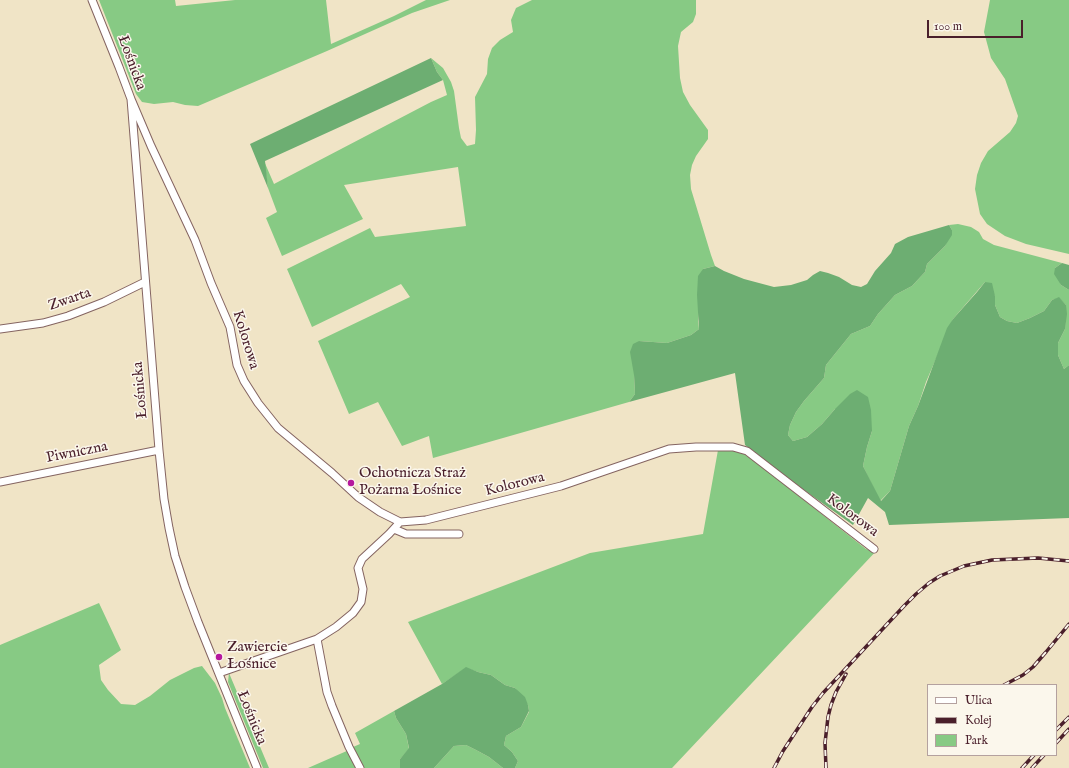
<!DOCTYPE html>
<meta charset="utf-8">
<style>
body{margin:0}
#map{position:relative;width:1069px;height:768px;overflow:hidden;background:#f0e4c6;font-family:"IM FELL English",serif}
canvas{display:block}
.legend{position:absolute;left:927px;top:684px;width:130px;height:72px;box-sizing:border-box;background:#fbf7ec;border:1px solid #b4a19f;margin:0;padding:5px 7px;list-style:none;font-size:12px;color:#4a1f2b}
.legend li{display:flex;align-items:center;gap:8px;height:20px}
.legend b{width:20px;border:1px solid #b4a19f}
.scale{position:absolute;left:927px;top:20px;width:96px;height:18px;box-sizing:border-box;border:2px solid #4a1f2b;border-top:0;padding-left:5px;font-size:12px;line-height:14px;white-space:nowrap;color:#4a1f2b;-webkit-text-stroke:3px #fbf7ec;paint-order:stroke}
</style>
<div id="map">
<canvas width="1069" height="768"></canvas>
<ul class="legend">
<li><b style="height:5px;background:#fff"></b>Ulica</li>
<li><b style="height:5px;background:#4a1f2b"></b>Kolej</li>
<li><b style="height:11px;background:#87ca84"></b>Park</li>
</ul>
<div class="scale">100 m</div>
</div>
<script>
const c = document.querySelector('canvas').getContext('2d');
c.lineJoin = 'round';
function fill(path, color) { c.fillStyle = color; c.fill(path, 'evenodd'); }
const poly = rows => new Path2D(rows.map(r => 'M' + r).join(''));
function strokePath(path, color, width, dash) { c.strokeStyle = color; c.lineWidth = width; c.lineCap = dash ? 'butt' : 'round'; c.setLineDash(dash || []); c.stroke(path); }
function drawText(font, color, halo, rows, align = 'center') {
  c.font = font + ' "IM FELL English",serif'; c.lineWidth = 3; c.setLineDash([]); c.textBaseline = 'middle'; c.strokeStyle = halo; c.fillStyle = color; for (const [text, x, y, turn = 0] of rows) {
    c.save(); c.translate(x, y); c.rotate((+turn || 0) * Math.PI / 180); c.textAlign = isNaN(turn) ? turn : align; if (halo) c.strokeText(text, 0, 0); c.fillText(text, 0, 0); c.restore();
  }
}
fill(poly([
 [99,0,175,0,176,6,235,0,326,0,331,44,394,16,426,0,450,0,412,13,327,51,198,106,185,105,173,102,154,104,142,102,136,94,134,89],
 [532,0,696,0,696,14,693,22,681,32,678,46,680,78,683,92,690,105,708,130,708,139,696,156,692,165,690,175,691,189,711,255,715,266,703,269,698,321,699,329,691,335,667,343,639,341,634,375,635,394,629,402,433,458,429,436,402,446,378,402,349,414,318,341,410,297,401,284,312,327,287,269,370,228,375,237,466,226,458,167,344,185,363,219,282,256,266,218,277,212,268,188,264,161,274,184,431,102,447,95,443,80,437,72,431,58,443,68,451,82,454,91,459,128,461,138,467,146,475,144,476,130,475,97,487,74,488,59,492,48,500,40,513,32,511,20,516,8],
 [990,0,1069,0,1069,254,1026,244,1005,236,987,224,980,214,975,189,977,175,981,163,988,151,1010,132,1016,123,1018,116,1005,79,991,58,984,32],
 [958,224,971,227,979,232,983,239,994,245,1062,263,1055,268,1061,285,1069,290,1069,365,1064,369,1058,355,1058,343,1065,329,1066,305,1059,298,1052,300,1044,311,1030,318,1017,323,1007,321,1000,317,995,305,995,296,985,282,953,319,926,382,918,406,909,426,890,491,880,501,863,466,867,447,872,431,835,409,822,424,807,437,793,441,788,435,790,425,796,412,804,401,824,378,826,365,851,334,870,326,878,314,895,295,912,286,925,272,927,264,945,246,952,230,949,225],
 [718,450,734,450,744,454,752,459,866,549,874,551,879,548,672,768,515,768,518,761,512,752,504,745,506,736,521,727,529,712,528,705,515,688,505,685,491,675,478,672,466,668,442,684,408,622,590,553,703,534],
 [99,603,121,650,99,665,101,680,108,690,121,704,135,705,150,696,170,680,194,668,202,666,215,683,222,698,225,708,250,768,0,768,0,645],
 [229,673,269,768,263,768,228,682],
 [394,711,396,718,406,734,409,749,400,759,400,768,362,768,353,747,360,744,355,733],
 [466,745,476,750,489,757,503,768,434,768,454,746],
 [349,750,357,768,308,768]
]), '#87ca84');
fill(poly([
 [431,58,437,72,443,80,265,161,268,188,250,144],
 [949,225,952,230,952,235,945,246,927,264,925,272,912,286,895,295,878,314,870,326,851,334,826,365,824,378,804,401,796,412,790,425,788,435,793,441,807,437,822,424,835,409,850,394,857,390,868,397,871,410,872,431,867,447,863,466,881,501,890,491,909,426,918,406,947,328,953,319,977,292,985,282,992,283,995,296,995,305,1000,317,1007,321,1017,323,1030,318,1044,311,1052,300,1059,297,1066,305,1067,314,1065,329,1058,343,1058,355,1064,369,1069,365,1069,518,889,525,885,512,868,498,853,525,790,480,745,445,735,373,629,402,635,394,634,375,630,352,633,344,639,341,667,343,691,335,699,329,697,295,698,276,703,269,715,266,724,271,744,279,774,287,791,285,807,280,813,275,820,271,828,273,839,277,852,285,861,287,867,284,875,271,891,253,895,244,908,237],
 [1062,263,1069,265,1069,290,1061,285,1054,274,1055,268],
 [466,667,478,672,491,675,505,685,515,688,525,697,528,705,529,711,521,727,506,736,504,745,512,752,518,761,515,768,503,768,489,757,476,750,466,745,454,746,434,768,400,768,400,759,409,748,406,734,396,718,394,711,442,684]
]), '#6dae72');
const minor = poly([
 [92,0,119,67,131,99,159,450,164,499,169,528,175,556,185,587,198,622,257,768],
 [131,99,151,146,195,240,211,283,230,327,237,365,244,381,258,403,278,428,332,473,358,497,380,512,400,522,426,520,561,486,669,449,696,447,733,447,747,451,874,549],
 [0,329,43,323,68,316,104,302,145,282],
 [0,482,159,450],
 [394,529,406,534,459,534],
 [317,639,327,692,332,706,349,747,360,768],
 [219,673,317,639,336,627,353,613,361,602,363,589,358,568,362,559,389,534,400,522]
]);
strokePath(minor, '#846461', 9);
strokePath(minor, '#fff', 7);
const rail = poly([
 [1004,685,1023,675,1033,667,1046,652,1069,624],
 [1056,730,1069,717],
 [1056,743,1069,729],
 [774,768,783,751,812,707,823,693,904,606,916,594,929,583,940,576,964,566,992,560,1038,558,1069,561],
 [826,768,825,743,828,717,831,705,836,692,846,674],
 [1022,768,1034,755],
 [1032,768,1044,755]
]);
strokePath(rail, '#4a1f2b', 3.5);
strokePath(rail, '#fbf7ec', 2, [6]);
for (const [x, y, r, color] of [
 [351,483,4,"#b5179e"],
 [219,657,4,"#b5179e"]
]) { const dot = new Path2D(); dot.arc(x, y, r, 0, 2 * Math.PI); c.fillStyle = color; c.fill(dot); strokePath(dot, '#fbf7ec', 1.5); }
drawText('15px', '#4a1f2b', '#fbf7ec', [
 ["Łośnicka",131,63,70],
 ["Zwarta",70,300,-19],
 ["Kolorowa",245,340,73],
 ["Łośnicka",141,390,-95],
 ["Piwniczna",77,453,-11],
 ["Kolorowa",515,485,-14],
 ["Kolorowa",852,516,37],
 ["Łośnicka",251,718,68]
]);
drawText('15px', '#4a1f2b', '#fbf7ec', [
 ["Ochotnicza Straż",359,474],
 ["Pożarna Łośnice",359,491],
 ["Zawiercie",227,648],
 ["Łośnice",227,665]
], 'left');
</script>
